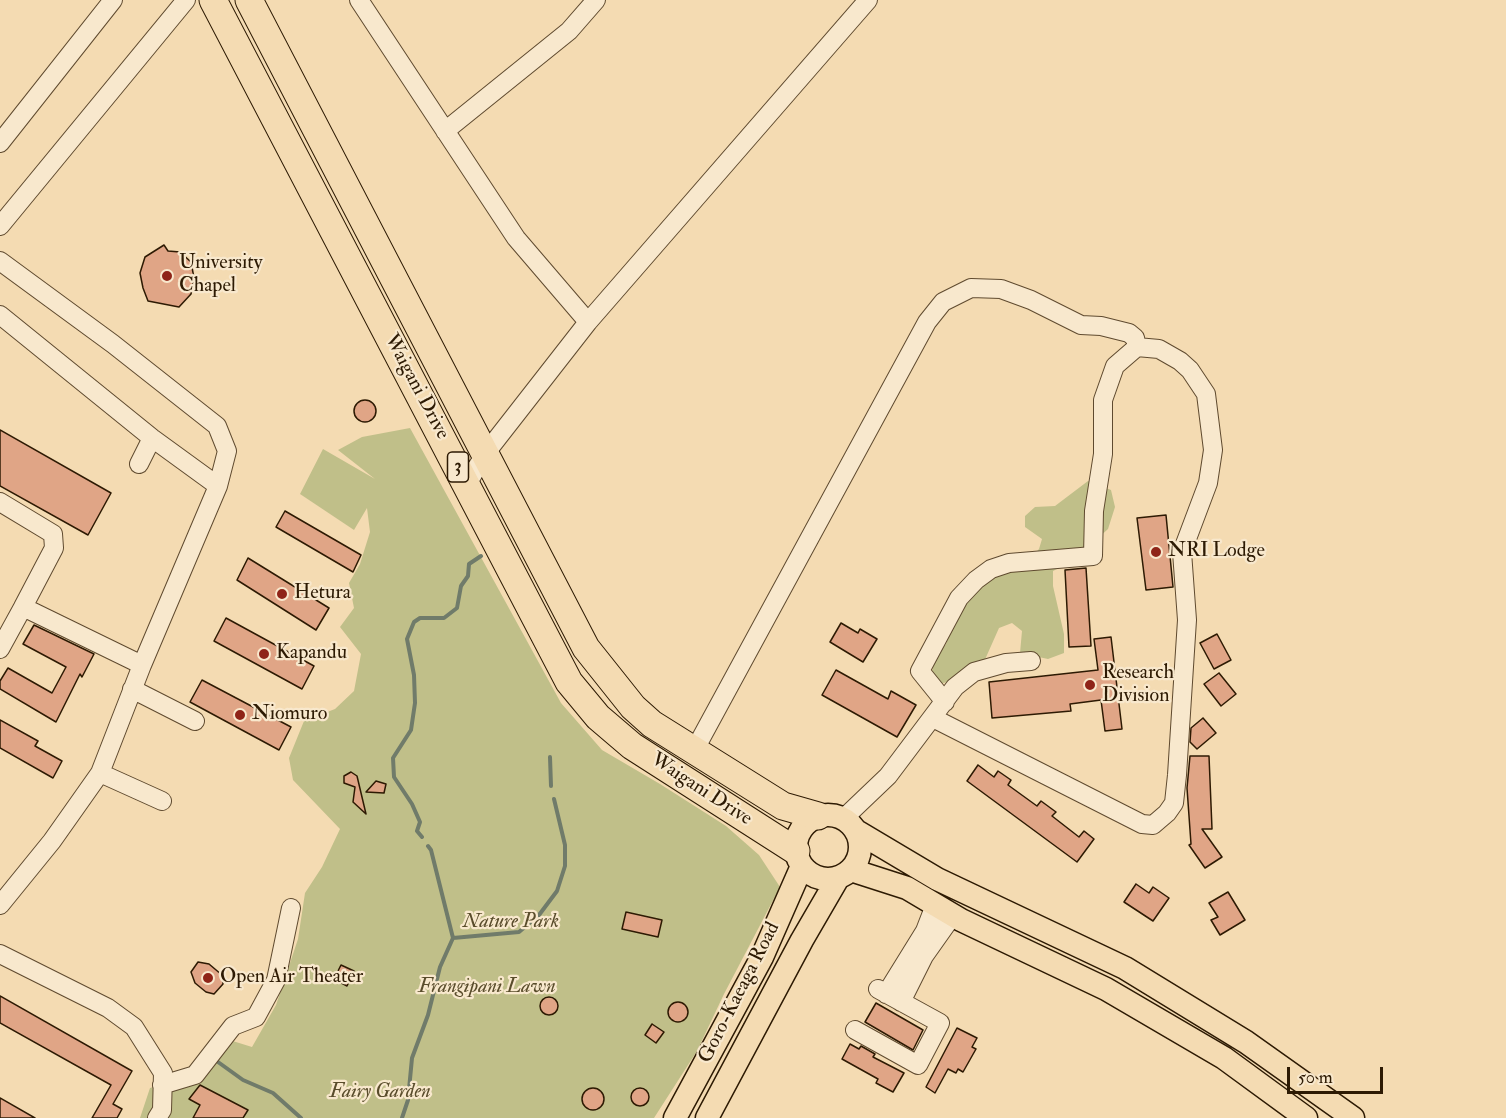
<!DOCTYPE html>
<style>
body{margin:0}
#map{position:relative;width:1506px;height:1118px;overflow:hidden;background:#f4dbb2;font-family:"IM FELL Double Pica",serif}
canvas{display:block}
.scale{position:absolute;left:1287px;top:1067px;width:96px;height:27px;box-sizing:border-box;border:3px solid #2d1a03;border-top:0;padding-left:8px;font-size:18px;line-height:21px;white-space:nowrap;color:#2d1a03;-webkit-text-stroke:4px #f8e8cd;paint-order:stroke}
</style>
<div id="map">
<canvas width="1506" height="1118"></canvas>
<div class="scale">50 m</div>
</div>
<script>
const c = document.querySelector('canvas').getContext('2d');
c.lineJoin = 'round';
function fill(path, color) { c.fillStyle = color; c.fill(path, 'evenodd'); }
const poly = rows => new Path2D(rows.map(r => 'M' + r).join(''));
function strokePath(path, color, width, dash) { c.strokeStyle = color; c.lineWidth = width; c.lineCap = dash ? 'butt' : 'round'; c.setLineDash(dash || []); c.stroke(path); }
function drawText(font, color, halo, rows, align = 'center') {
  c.font = font + ' "IM FELL Double Pica",serif'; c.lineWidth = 4.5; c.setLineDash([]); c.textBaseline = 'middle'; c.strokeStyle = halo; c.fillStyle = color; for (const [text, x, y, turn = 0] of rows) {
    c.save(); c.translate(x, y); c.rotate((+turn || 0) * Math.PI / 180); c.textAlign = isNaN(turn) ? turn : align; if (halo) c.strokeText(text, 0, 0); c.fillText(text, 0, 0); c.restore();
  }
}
fill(poly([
 [410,428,561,703,602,750,660,784,726,826,759,855,780,887,724,994,697,1051,654,1118,140,1118,150,1088,200,1073,223,1038,252,1047,276,1005,298,939,305,893,322,867,340,829,293,780,289,758,304,721,335,709,354,691,361,654,340,627,354,608,349,583,360,564,370,532,367,508,354,530,300,494,323,449,375,479,338,450,362,437],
 [1088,481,1111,490,1115,507,1108,529,1073,561,1053,571,1053,586,1064,634,1064,653,1048,659,1020,653,1022,631,1012,623,999,628,983,664,956,680,939,684,932,674,934,656,946,644,960,606,992,563,1023,567,1039,549,1042,539,1025,527,1025,516,1035,507,1055,506]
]), '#c0bf89');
strokePath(poly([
 [550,757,551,786],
 [422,837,417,831,420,822,412,804,394,777,393,758,411,730,415,703,414,675,407,639,414,622,420,618,444,618,457,608,461,586,468,576,469,564,481,556],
 [453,938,519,932,539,915,557,891,565,866,565,845,554,799],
 [218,1062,243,1080,273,1093,301,1118],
 [402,1118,408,1100,412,1058,428,1015,440,967,453,938,431,850,428,846]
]), '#707b6a', 4);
const building = poly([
 [164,245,168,251,180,252,191,262,194,278,191,294,179,307,148,301,143,288,140,273,145,257,164,245],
 '354 411a11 11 0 1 1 22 0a11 11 0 1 1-22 0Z',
 [0,430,111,493,88,535,0,486,0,430],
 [285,511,361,555,353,572,276,527,285,511],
 [1166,515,1173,587,1146,590,1137,518,1166,515],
 [248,558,329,608,316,630,237,580,248,558],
 [1086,568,1091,646,1069,647,1065,570,1086,568],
 [226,618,314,666,302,689,214,641,226,618],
 [841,623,858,633,860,629,877,639,863,662,830,642,841,623],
 [34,625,94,654,82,677,80,674,56,722,0,689,0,681,8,668,52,693,66,667,23,644,34,625],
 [1217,634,1231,660,1214,669,1200,643,1217,634],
 [1111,637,1122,729,1105,731,1101,700,1070,704,1071,711,992,718,989,682,1098,670,1094,639,1111,637],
 [836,670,888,699,891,691,916,705,897,737,822,695,836,670],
 [1219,673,1236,694,1221,706,1204,684,1219,673],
 [202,680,291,727,279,750,190,702,202,680],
 [1203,718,1216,733,1197,749,1190,742,1191,728,1203,718],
 [0,720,38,741,35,746,62,761,53,778,0,748,0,720],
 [1190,756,1209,756,1212,829,1202,829,1222,857,1205,868,1189,845,1191,844,1187,788,1190,756],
 [978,765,994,777,998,771,1011,780,1008,785,1037,806,1041,801,1056,812,1052,816,1079,837,1084,831,1094,839,1077,862,967,781,978,765],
 [351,772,357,776,366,814,353,802,355,787,344,783,344,776,351,772],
 [376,781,386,784,384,793,366,792,376,781],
 [1136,884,1149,893,1153,887,1169,898,1153,921,1124,902,1136,884],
 [1228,892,1245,920,1220,935,1211,920,1218,917,1209,903,1228,892],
 [626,912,662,920,658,937,622,929,626,912],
 [198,962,209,964,222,975,223,984,214,994,206,992,195,983,191,972,198,962],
 [341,965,354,971,347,986,334,979,341,965],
 [0,996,132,1071,113,1104,122,1109,117,1118,92,1118,111,1085,0,1023,0,996],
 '540 1006a9 9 0 1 1 18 0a9 9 0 1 1-18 0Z',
 '668 1012a10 10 0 1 1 20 0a10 10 0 1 1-20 0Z',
 [876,1003,923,1030,913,1050,865,1022,876,1003],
 [652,1024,664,1032,656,1043,645,1035,652,1024],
 [957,1028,977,1038,972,1047,976,1049,963,1072,958,1069,956,1073,948,1069,935,1093,926,1087,957,1028],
 [850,1044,859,1049,861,1046,875,1054,873,1057,904,1073,893,1092,876,1083,878,1079,842,1059,850,1044],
 [200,1085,248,1110,243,1118,193,1118,200,1105,189,1099,200,1085],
 '631 1097a9 9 0 1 1 18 0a9 9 0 1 1-18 0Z',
 '582 1099a11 11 0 1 1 22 0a11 11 0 1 1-22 0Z',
 [0,1098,35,1118,0,1118,0,1098]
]);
fill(building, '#e0a586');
strokePath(building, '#2d1a03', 1.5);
const minor = poly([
 [359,0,516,238,588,322],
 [445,131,569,31,596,0],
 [0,143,113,0],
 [0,226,186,0],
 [0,261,113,344,217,426,227,451,218,486,142,665,100,773,52,841,0,905],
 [0,315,152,438,218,486],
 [139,464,152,438],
 [467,484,485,454,588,322,868,0],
 [0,502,53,534,54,548,23,607,142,665],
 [0,649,23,607],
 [132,689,195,721],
 [933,718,1142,824,1153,825,1167,813,1174,803,1177,775,1187,620,1182,552,1208,483,1213,450,1206,394,1190,370,1180,361,1159,349,1137,347,1115,366,1103,400,1103,454,1094,511,1093,556,1009,563,991,569,976,580,959,598,920,671,945,702],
 [694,751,927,322,943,302,971,288,1001,289,1031,300,1081,325,1101,326,1129,333,1135,338,1137,347],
 [100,773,162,801],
 [844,818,888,776,955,687,974,672,1006,663,1031,661],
 [0,954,108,1008,134,1027,163,1073,162,1110,157,1118],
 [886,994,925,931,935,905],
 [901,1002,924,956,953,915],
 [855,1030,918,1065,940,1023,878,989],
 [162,1085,195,1075,233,1026,256,1017,276,980,291,908]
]);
const major = poly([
 '796 847a32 32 0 1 1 64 0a32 32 0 1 1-64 0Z',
 [858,832,937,879,1125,968,1246,1042,1353,1118],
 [851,870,907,888,961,920,1106,989,1224,1058,1306,1118],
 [675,1118,762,957,802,866],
 [707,1118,802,940,838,878]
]);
const highway = poly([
 [213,0,569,682,598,717,632,746,796,851],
 [249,0,586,648,633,707,652,724,783,806,818,816]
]);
strokePath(minor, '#5f4a2f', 20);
strokePath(major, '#2d1a03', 25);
strokePath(highway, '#2d1a03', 29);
strokePath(minor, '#f8e8cd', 18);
strokePath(major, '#f4dbb2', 22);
strokePath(highway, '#f4dbb2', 27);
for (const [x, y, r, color] of [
 [167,276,6,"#8f2418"],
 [1156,552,6,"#8f2418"],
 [282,594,6,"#8f2418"],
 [264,654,6,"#8f2418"],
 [1090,685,6,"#8f2418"],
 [240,715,6,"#8f2418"],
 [208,978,6,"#8f2418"]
]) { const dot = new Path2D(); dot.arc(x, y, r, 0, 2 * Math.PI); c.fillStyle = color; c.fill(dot); strokePath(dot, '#f8e8cd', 2); }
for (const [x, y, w] of [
 [458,467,21]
]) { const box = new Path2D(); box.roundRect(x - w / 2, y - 15, w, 30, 4.5); c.fillStyle = '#f8e8cd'; c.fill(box); strokePath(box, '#2d1a03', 1.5); }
drawText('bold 18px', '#2d1a03', null, [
 ["3",458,467]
]);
drawText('20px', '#2d1a03', '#f8e8cd', [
 ["University",179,264],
 ["Chapel",179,287],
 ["NRI Lodge",1168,552],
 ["Hetura",294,594],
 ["Kapandu",276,654],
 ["Research",1102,674],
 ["Division",1102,697],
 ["Niomuro",252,715],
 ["Open Air Theater",220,978]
], 'left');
drawText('20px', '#2d1a03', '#f8e8cd', [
 ["Waigani Drive",416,387,62],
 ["Waigani Drive",701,790,33],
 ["Goro-Kaeaga Road",740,993,-63]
]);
drawText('italic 20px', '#594c2b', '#f8e8cd', [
 ["Nature Park",511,923],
 ["Frangipani Lawn",487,988],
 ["Fairy Garden",380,1093]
]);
</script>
